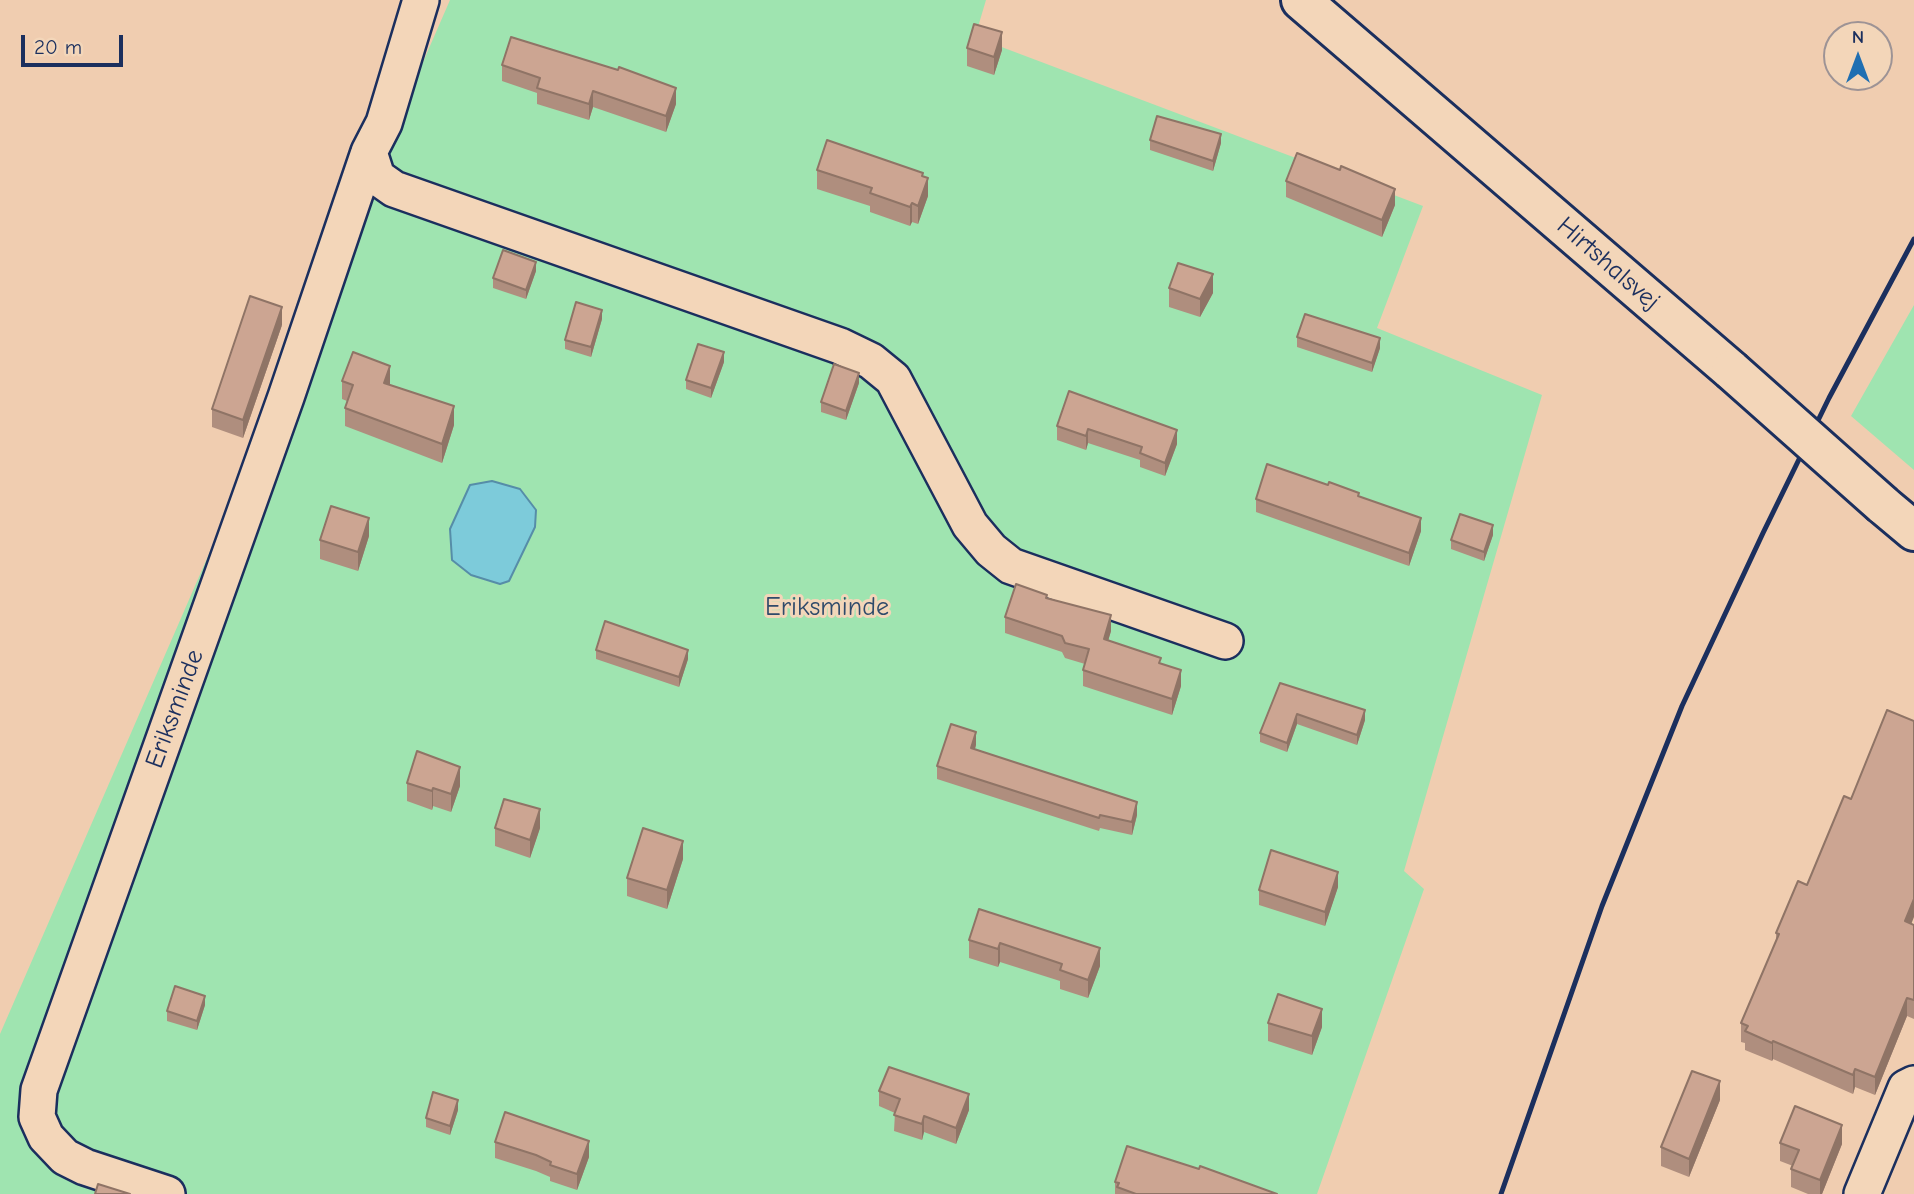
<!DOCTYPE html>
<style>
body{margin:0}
#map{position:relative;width:1914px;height:1194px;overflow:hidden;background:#f0cdb0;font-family:"Comic Neue",sans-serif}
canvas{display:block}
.north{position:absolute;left:1823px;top:21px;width:70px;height:70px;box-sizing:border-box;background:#f3d6b9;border:2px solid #9d9395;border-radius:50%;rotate:0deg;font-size:19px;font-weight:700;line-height:28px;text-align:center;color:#1b2f5e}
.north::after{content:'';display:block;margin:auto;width:24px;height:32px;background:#1f6fb2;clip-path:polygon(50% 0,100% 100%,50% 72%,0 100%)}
.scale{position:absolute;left:21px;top:35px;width:102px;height:32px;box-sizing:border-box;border:4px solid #1b2f5e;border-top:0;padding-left:9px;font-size:21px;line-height:24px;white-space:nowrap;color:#1b2f5e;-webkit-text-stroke:5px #f3d6b9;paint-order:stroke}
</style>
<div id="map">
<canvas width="1914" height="1194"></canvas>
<div class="north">N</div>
<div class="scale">20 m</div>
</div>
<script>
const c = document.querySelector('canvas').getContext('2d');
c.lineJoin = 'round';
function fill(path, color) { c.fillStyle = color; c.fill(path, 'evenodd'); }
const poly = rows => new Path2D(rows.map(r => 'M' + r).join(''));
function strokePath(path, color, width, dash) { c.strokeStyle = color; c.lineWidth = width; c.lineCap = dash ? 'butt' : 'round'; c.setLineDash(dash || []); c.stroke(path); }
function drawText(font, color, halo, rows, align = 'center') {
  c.font = font + ' "Comic Neue",sans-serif'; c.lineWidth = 6; c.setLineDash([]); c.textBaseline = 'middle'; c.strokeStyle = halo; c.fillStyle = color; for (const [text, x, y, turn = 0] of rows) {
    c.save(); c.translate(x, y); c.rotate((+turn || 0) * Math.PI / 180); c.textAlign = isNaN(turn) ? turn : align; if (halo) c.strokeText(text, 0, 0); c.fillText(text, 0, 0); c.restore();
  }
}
fill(poly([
 [450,0,986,0,975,37,1423,206,1377,328,1542,395,1404,871,1424,889,1317,1194,0,1194,0,1034],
 [1914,305,1914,470,1851,416]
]), '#9fe4b0');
const water = poly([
 [492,481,520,489,536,510,535,527,509,581,500,584,471,575,452,560,450,529,470,485,492,481]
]);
fill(water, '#7dcbda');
strokePath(water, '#568da8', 2);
const street = poly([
 [421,0,384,123,369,152,377,177,394,189,840,346,871,361,893,379,970,525,991,550,1011,566,1225,641],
 [167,1194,85,1167,65,1157,46,1137,37,1117,39,1090,286,397,369,152],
 [1862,1194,1906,1088,1914,1084]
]);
const secondary = poly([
 [1301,0,1731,370],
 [1883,505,1914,531]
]);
strokePath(street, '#1b2f5e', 40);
strokePath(secondary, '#1b2f5e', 44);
strokePath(street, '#f3d6b9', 35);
strokePath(secondary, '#f3d6b9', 38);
strokePath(poly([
 [1501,1194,1602,906,1682,706,1763,533,1829,398,1914,239]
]), '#1b2f5e', 5);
const secondaryBridge = poly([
 [1731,370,1883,505]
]);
strokePath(secondaryBridge, '#1b2f5e', 44, []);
strokePath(secondaryBridge, '#f3d6b9', 38);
fill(poly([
 [967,48,1002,50,994,75,967,66],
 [502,65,676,104,666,132,593,107,589,120,537,104,537,93,502,81],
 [1150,140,1221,143,1213,171,1150,150],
 [817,170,923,176,928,196,918,224,912,222,910,226,870,212,870,206,817,189],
 [1286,181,1395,205,1382,237,1286,197],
 [536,271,526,299,493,288,493,278],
 [1169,288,1213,293,1200,317,1169,307],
 [602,319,591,357,565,349,565,340],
 [282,325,243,438,212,427,212,409],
 [1297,337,1380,348,1372,372,1297,347],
 [724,362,711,398,686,389,686,380],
 [342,381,390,384,390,385,454,425,442,463,345,426,345,408,347,401,342,399],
 [859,383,846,420,821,412,821,402],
 [1069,391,1177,444,1165,476,1140,467,1140,460,1088,443,1086,450,1057,440,1057,426],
 [1359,496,1421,531,1409,566,1256,512,1256,499],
 [1493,535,1484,561,1451,549,1451,540],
 [369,536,358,571,320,559,320,540],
 [1047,599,1111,631,1108,640,1161,663,1181,686,1172,715,1083,686,1083,670,1085,664,1065,658,1062,652,1005,633,1005,617],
 [596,650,688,659,679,687,596,659],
 [1280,683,1365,720,1357,745,1297,724,1287,752,1260,742,1260,733],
 [976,745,975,749,1137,815,1132,835,1100,828,1099,831,937,779,937,766],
 [407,783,460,786,451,812,433,806,432,810,407,801],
 [495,828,540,828,530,858,495,846],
 [683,859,667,909,627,896,627,878],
 [1807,885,1914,925,1914,1019,1907,1016,1875,1095,1855,1087,1853,1094,1773,1059,1772,1061,1745,1050,1745,1043,1741,1042,1741,1023,1776,940,1776,933],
 [1338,887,1325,926,1259,905,1259,890],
 [979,909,1100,966,1088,998,1060,989,1060,981,1000,962,998,967,969,958,969,940],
 [205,1005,197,1030,167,1021,167,1011],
 [1268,1023,1322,1027,1312,1055,1268,1041],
 [879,1091,969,1110,956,1144,924,1132,922,1140,894,1131,895,1113,879,1106],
 [1720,1100,1689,1177,1661,1166,1661,1147],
 [458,1110,450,1135,426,1127,426,1118],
 [495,1142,589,1157,577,1190,550,1181,550,1177,536,1171,495,1158],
 [1780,1143,1842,1144,1822,1194,1808,1194,1791,1187,1791,1169,1793,1166,1780,1161],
 [1115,1182,1277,1194,1115,1194]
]), '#af8e7e');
fill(poly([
 [1002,32,1002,50,994,75,994,57],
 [676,88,676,104,666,132,666,116],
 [593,91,593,107,589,120,589,104],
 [1221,134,1221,143,1213,171,1213,161],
 [928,178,928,196,918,224,918,206],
 [1395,189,1395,205,1382,237,1382,220],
 [912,203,912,222,910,226,910,207],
 [536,262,536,271,526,299,526,290],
 [1213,274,1213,293,1200,317,1200,299],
 [282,307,282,325,243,438,243,420],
 [602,310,602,319,591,357,591,347],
 [1380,338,1380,348,1372,372,1372,363],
 [724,352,724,362,711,398,711,388],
 [390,366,390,384,384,402,384,383],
 [859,373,859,383,846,420,846,411],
 [454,406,454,425,442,463,442,444],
 [1088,429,1088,443,1086,450,1086,436],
 [1177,430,1177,444,1165,476,1165,463],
 [369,518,369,536,358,571,358,552],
 [1421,518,1421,531,1409,566,1409,553],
 [1493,525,1493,535,1484,561,1484,552],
 [1111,615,1111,631,1104,655,1104,639],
 [688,650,688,659,679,687,679,677],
 [1181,670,1181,686,1172,715,1172,699],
 [1365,710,1365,720,1357,745,1357,735],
 [1297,714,1297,724,1287,752,1287,743],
 [976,732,976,745,971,761,971,748],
 [460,767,460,786,451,812,451,794],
 [433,788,433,806,432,810,432,791],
 [1137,802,1137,815,1132,835,1132,822],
 [540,809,540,828,530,858,530,840],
 [683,841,683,859,667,909,667,890],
 [1338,872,1338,887,1325,926,1325,912],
 [1914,899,1914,917,1905,940,1905,921],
 [1000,943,1000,962,998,967,998,949],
 [1100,948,1100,966,1088,998,1088,980],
 [205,996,205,1005,197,1030,197,1021],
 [1907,998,1907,1016,1875,1095,1875,1077],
 [1322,1009,1322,1027,1312,1055,1312,1036],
 [1773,1041,1773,1059,1772,1061,1772,1043],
 [1855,1069,1855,1087,1853,1094,1853,1075],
 [1720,1081,1720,1100,1689,1177,1689,1159],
 [969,1094,969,1110,956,1144,956,1128],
 [458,1100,458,1110,450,1135,450,1126],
 [924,1116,924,1132,922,1140,922,1124],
 [1842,1125,1842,1144,1822,1194,1820,1194,1820,1180],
 [589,1141,589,1157,577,1190,577,1174]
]), '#8f7466');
const building = poly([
 [974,24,1002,32,994,57,967,48,974,24],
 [511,37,618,70,619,67,676,88,666,116,593,91,589,104,537,88,540,78,502,65,511,37],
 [1157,116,1221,134,1213,161,1150,140,1157,116],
 [827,140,923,173,922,176,928,178,918,206,912,203,910,207,870,193,872,188,817,170,827,140],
 [1297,153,1340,170,1341,166,1395,189,1382,220,1286,181,1297,153],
 [503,250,536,262,526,290,493,278,503,250],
 [1178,263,1213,274,1200,299,1169,288,1178,263],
 [250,296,282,307,243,420,212,409,250,296],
 [576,302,602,310,591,347,565,340,576,302],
 [1305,314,1380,338,1372,363,1297,337,1305,314],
 [698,344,724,352,711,388,686,380,698,344],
 [353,352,390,366,384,383,454,406,442,444,345,408,353,385,342,381,353,352],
 [834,364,859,373,846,411,821,402,834,364],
 [1069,391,1177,430,1165,463,1140,453,1142,447,1088,429,1086,436,1057,426,1069,391],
 [1267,464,1328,485,1329,482,1359,493,1358,496,1421,518,1409,553,1256,499,1267,464],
 [331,506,369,518,358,552,320,540,331,506],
 [1460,514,1493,525,1484,552,1451,540,1460,514],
 [1016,584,1047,595,1046,598,1111,615,1104,639,1161,658,1159,663,1181,670,1172,699,1083,670,1089,649,1065,643,1062,636,1005,617,1016,584],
 [605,621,688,650,679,677,596,650,605,621],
 [1280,683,1365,710,1357,735,1297,714,1287,743,1260,733,1280,683],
 [1887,710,1914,721,1914,899,1905,921,1914,925,1914,1000,1907,998,1875,1077,1855,1069,1853,1075,1773,1041,1772,1043,1745,1031,1748,1026,1741,1023,1779,934,1776,933,1798,881,1807,885,1844,796,1851,799,1887,710],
 [951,724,976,732,971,748,1137,802,1132,822,1100,815,1099,818,937,766,951,724],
 [417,751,460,767,451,794,433,788,432,791,407,783,417,751],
 [504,799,540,809,530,840,495,828,504,799],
 [643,828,683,841,667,890,627,878,643,828],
 [1271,850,1338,872,1325,912,1259,890,1271,850],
 [979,909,1100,948,1088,980,1060,970,1062,964,1000,943,998,949,969,940,979,909],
 [175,986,205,996,197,1021,167,1011,175,986],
 [1278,994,1322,1009,1312,1036,1268,1023,1278,994],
 [889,1067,969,1094,956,1128,924,1116,922,1124,894,1115,900,1099,879,1091,889,1067],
 [1692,1071,1720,1081,1689,1159,1661,1147,1692,1071],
 [433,1092,458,1100,450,1126,426,1118,433,1092],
 [1795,1106,1842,1125,1820,1180,1791,1169,1799,1150,1780,1143,1795,1106],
 [505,1112,589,1141,577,1174,550,1165,551,1162,536,1155,495,1142,505,1112],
 [1127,1146,1199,1169,1200,1166,1277,1194,1136,1194,1117,1187,1119,1183,1115,1182,1127,1146],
 [98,1184,130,1194,95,1194,98,1184]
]);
fill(building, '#cca592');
strokePath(building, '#8f7466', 2);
drawText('26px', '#1b2f5e', '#f3d6b9', [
 ["Hirtshalsvej",1608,264,41],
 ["Eriksminde",175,709,-70]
]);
drawText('26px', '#2f4a6a', '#f3d6b9', [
 ["Eriksminde",827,608]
]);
</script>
